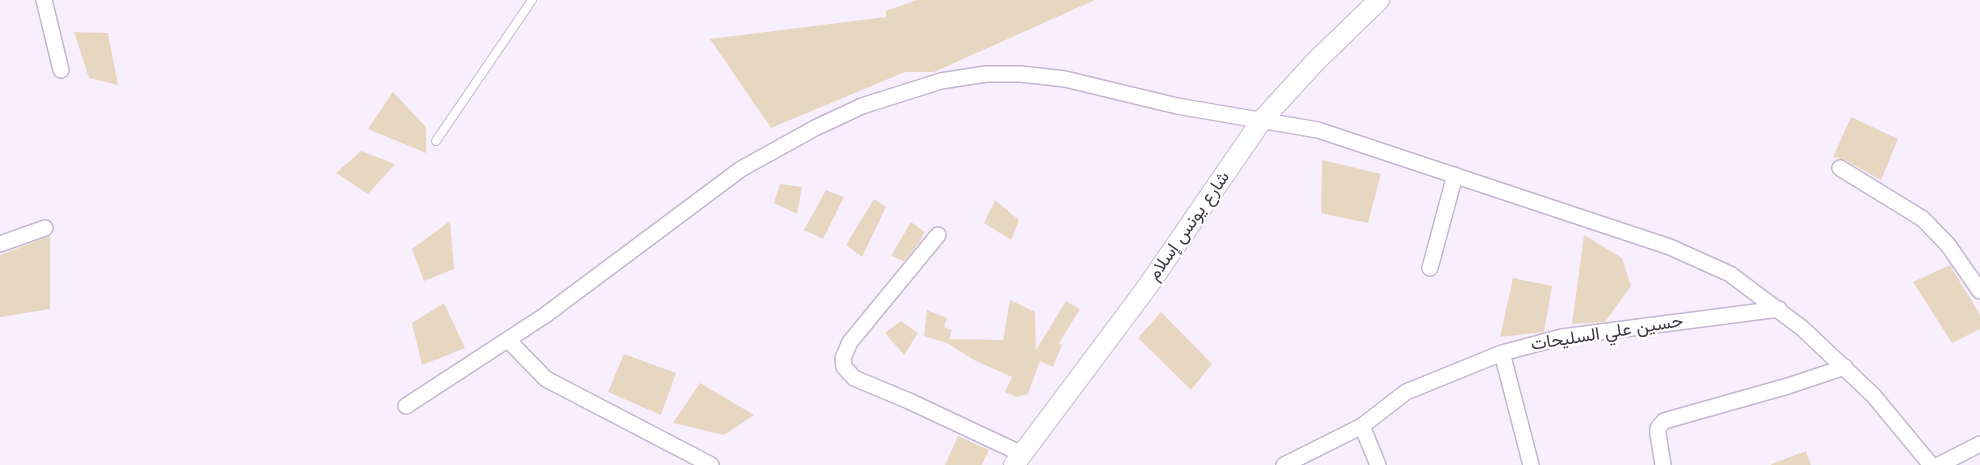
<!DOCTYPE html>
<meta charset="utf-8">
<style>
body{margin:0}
canvas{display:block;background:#f7effe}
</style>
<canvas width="1980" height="465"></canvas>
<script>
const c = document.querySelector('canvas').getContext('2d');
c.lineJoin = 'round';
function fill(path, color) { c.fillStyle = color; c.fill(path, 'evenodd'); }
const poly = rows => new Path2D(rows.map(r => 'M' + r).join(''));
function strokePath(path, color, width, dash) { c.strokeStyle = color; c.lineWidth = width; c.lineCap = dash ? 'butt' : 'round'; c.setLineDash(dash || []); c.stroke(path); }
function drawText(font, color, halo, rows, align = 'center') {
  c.font = font + ' "Libre Baskerville",Vazirmatn,serif'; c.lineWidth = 4.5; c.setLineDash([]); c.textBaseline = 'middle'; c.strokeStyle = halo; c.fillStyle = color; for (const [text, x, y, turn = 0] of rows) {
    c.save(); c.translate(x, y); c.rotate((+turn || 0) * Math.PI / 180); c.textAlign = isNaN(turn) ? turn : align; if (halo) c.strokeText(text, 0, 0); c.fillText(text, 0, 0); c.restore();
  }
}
fill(poly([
 [917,0,1095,0,934,72,905,72,771,128,710,39,886,17,886,11],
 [74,32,108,33,118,85,89,78],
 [393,92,426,127,426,153,368,129],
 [1851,117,1898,139,1881,180,1845,160,1833,157],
 [361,151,395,164,368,194,336,173],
 [1322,160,1381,174,1368,223,1321,213],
 [780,184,802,187,797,214,774,203],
 [826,190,844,197,823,239,804,230],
 [874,199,886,207,862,257,846,245],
 [995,200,1019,220,1011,240,984,223],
 [450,221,454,269,424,281,412,249],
 [911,222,925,232,919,243,904,261,891,256],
 [1584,235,1622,258,1631,286,1605,322,1572,324],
 [50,236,50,309,0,317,0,255],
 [1950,265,1980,315,1980,329,1952,343,1913,282],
 [1513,278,1552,286,1544,332,1500,337],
 [1010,300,1035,312,1036,350,1066,301,1080,309,1059,343,1062,345,1053,367,1040,361,1028,394,1017,397,1005,392,1012,377,974,360,947,343,924,336,927,310,947,318,944,327,952,330,949,339,1003,340],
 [444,303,465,348,422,365,412,323],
 [1161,312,1212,364,1191,390,1138,338],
 [901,321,918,333,904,355,885,333],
 [624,354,676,373,661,415,608,392],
 [700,383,754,415,724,435,673,423],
 [958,436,989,450,982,465,945,465],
 [1806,451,1811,465,1771,465,1771,464]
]), '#e8d7c0');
const service = poly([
 [436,141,532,0]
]);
const minor = poly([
 [44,0,61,70],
 [1840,168,1923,219,1948,245,1980,291],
 [938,235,850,342,843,358,844,367,854,378,909,401,1022,454],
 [0,244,45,228],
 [1430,268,1455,175],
 [508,340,546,379,711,465],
 [1502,353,1531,465],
 [406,406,544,316,741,169,815,128,862,106,941,81,986,74,1021,74,1065,79,1177,106,1318,130,1670,247,1730,274,1802,328,1873,395,1931,465],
 [1362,426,1378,465],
 [1284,465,1362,426,1406,392,1502,353,1562,337,1779,309],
 [1663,465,1658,434,1658,428,1664,421,1788,386,1845,367],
 [1939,465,1980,444]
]);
const tertiary = poly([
 [1014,465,1145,290,1262,120,1316,61,1379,0]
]);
strokePath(service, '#c4b7d0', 10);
strokePath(minor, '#c4b7d0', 18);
strokePath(tertiary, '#c4b7d0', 22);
strokePath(service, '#fff', 8);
strokePath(minor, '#fff', 15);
strokePath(tertiary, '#fff', 20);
drawText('18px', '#3e3943', '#fff', [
 ["شارع يونس إسلام",1189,226,-55],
 ["حسين علي السليحات",1607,333,-9]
]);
</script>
